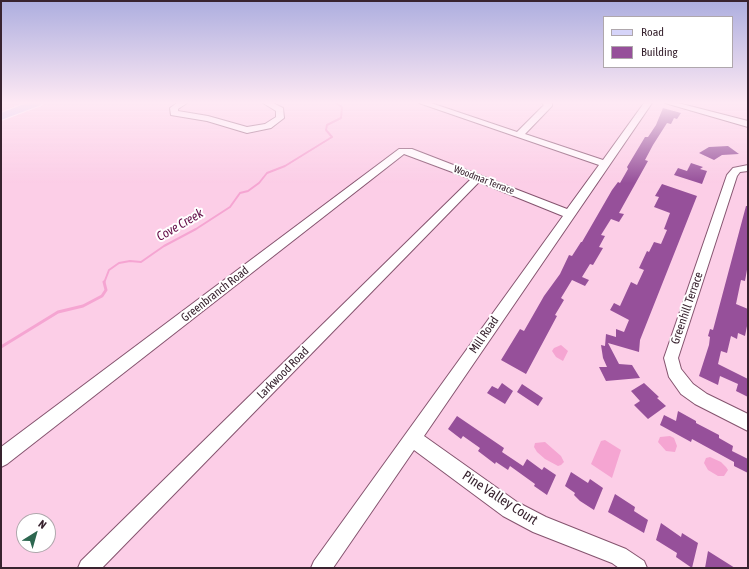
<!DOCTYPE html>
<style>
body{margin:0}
#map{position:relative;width:749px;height:569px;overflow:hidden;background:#fccee7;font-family:"Asap Condensed",sans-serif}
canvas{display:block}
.frame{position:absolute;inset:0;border:2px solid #38232f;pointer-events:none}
.legend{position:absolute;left:603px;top:16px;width:130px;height:52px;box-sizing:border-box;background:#fff;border:1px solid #afa7ac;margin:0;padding:5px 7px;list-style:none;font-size:12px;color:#38232f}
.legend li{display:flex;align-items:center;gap:8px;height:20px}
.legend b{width:20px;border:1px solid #afa7ac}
.north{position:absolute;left:16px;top:513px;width:40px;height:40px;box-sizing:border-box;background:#fff;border:1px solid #afa7ac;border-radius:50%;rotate:37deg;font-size:11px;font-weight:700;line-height:16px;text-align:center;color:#38232f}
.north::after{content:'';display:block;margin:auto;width:14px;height:18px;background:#2d6750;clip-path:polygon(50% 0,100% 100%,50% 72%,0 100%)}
</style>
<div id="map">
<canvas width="749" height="569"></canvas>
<div class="frame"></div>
<ul class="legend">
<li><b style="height:5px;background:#d6d4f9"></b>Road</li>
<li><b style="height:11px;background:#96509a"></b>Building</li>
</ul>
<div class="north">N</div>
</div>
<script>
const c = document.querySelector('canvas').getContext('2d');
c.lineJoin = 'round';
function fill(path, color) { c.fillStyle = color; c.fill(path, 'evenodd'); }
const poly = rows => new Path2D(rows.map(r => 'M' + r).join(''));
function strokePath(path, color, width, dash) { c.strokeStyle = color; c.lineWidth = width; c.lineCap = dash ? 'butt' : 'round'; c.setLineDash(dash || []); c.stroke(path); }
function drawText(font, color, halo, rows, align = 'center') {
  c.font = font + ' "Asap Condensed",sans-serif'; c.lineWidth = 4; c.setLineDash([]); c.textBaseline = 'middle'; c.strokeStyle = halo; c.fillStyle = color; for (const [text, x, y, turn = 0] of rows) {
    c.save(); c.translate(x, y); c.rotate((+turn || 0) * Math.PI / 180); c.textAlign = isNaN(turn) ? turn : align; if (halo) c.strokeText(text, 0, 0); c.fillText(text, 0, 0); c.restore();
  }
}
fill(poly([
 [561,345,568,351,563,361,556,357,552,351,554,348],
 [670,436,674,438,677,446,675,452,666,451,658,442,660,437],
 [605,440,621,450,612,478,591,464,601,441],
 [545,442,561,456,564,462,561,465,558,466,545,459,537,452,534,447,535,443],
 [710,457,721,462,726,467,728,470,724,476,718,476,708,470,704,463,706,458]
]), '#f5a5d2');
strokePath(poly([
 [104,283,109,270,119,263,130,261,141,262,164,246,196,229,230,207,240,193,248,191,259,183,267,173,285,166,332,137,326,130,327,125,341,118,342,107,336,103]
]), '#f5a5d2', 2);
strokePath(poly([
 [1,347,58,312,83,306,102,296,106,290,104,282]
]), '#f5a5d2', 3);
fill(poly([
 [663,108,681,113,677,119,674,118,671,124,667,123,653,145,645,160,648,161,619,213,624,214,619,222,611,219,601,235,605,236,599,247,603,248,593,265,590,264,582,277,589,280,585,286,572,280,561,298,564,300,555,315,557,316,526,374,501,360,520,329,524,331,544,296,560,274,569,255,572,256,581,242,582,242,612,190,618,182,620,183,628,169,627,167,645,137,648,137,656,125],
 [728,146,739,154,722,155,714,160,699,153,709,147],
 [691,163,703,167,700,169,707,171,702,184,674,175,678,168,687,171],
 [662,184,697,196,640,340,639,352,608,343,619,364,632,365,640,378,606,381,599,367,607,367,603,358,601,345,605,346,606,334,616,337,616,329,624,332,629,320,610,310,614,303,620,306,631,282,637,285,644,270,639,268,647,251,649,252,654,242,661,244,667,230,664,229,670,213,654,207,659,197,655,196],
 [746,206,748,206,748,264,745,281,741,280,736,304,748,309,748,321,745,336,738,333,737,339,731,336,727,353,721,351,718,364,748,379,748,397,736,391,738,384,720,376,718,385,699,376,709,345,710,337,708,336,710,329,713,330],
 [502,383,513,391,505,404,487,393,492,386,498,389],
 [644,383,659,397,657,398,666,406,648,419,634,405,640,401,631,391],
 [522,384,543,398,538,406,517,392],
 [678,411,696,421,696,423,719,435,719,438,733,446,732,451,748,459,748,473,734,466,734,462,692,439,691,442,660,425,664,415,676,421],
 [457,416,504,448,502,452,523,466,527,459,542,470,544,467,556,475,547,495,534,486,535,484,510,466,508,470,496,462,495,464,478,451,480,448,463,436,461,439,448,429],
 [571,472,588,483,590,479,603,488,594,510,580,501,574,495,575,493,565,486],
 [615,494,635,507,634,511,648,520,644,533,608,512],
 [661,523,681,537,682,533,698,543,692,568,676,557,677,553,656,540],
 [708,551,735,568,705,568]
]), '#96509a');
const minor = poly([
 [177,103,187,103,178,109,178,111,208,116,247,127,265,124,276,117,276,111,263,103,273,103,283,108,284,118,271,128,247,133,207,121,171,115,170,108,177,103],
 [419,103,431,103,517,132,544,105,542,103,552,103,552,106,525,134,603,160,644,103,652,103,424,436,517,502,546,517,626,549,644,561,647,568,619,568,612,563,533,532,503,516,414,450,333,568,311,568,314,561,563,216,479,182,102,568,78,568,81,561,471,179,404,154,7,464,1,467,1,447,399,149,412,149,567,209,599,165,419,103],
 [665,103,678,103,748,121,748,127,665,103],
 [748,165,748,171,740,172,737,176,678,358,681,369,693,384,707,394,748,414,748,431,695,404,681,394,669,377,664,358,727,175,733,168,748,165]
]);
const major = poly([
 [27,103,42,103,41,105,1,120,1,113,27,103]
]);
strokePath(minor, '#85546f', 2);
strokePath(major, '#fff', 2);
fill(minor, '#fff');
fill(major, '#d6d4f9');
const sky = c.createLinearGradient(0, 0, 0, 183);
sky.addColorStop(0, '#adaedf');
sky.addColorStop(0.56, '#fee9f4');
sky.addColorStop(1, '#fee9f400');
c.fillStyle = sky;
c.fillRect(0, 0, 749, 183);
drawText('10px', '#38232f', '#fff', [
 ["Woodmar Terrace",484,180,21]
]);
drawText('12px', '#38232f', '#fff', [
 ["Greenbranch Road",215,294,-38],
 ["Greenhill Terrace",687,308,-71],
 ["Mill Road",484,335,-55],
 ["Larkwood Road",283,373,-45]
]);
drawText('italic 13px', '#630c47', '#fff', [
 ["Cove Creek",180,225,-30]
]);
drawText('14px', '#38232f', '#fff', [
 ["Pine Valley Court",500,498,33]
]);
</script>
